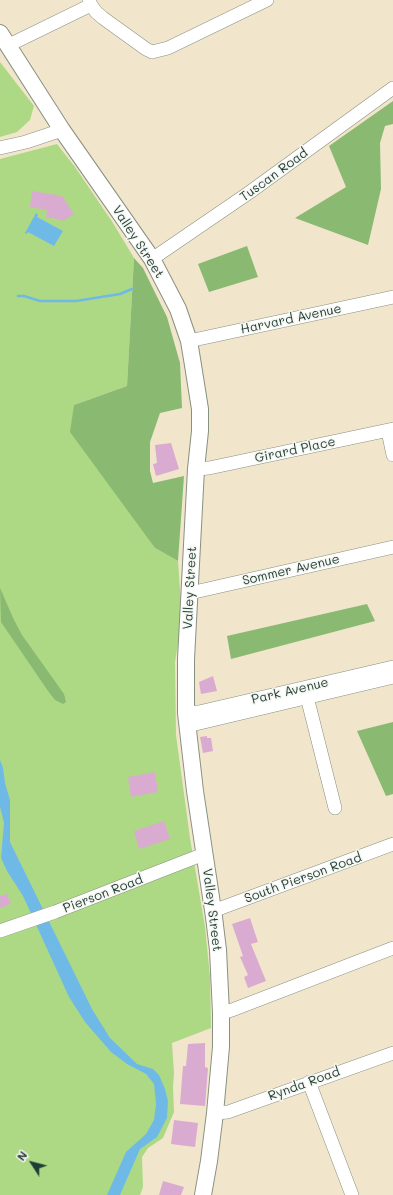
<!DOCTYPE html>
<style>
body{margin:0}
#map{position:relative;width:393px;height:1195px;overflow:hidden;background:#f1e5cc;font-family:Mali,sans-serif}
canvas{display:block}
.north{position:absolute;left:12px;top:1143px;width:40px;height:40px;-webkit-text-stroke:3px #f6f6f2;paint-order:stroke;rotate:306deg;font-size:11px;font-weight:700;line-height:16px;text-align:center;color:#1f3d34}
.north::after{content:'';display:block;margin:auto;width:14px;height:18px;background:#1f3d34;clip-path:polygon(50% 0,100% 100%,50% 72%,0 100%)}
</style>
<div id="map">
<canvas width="393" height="1195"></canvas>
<div class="north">N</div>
</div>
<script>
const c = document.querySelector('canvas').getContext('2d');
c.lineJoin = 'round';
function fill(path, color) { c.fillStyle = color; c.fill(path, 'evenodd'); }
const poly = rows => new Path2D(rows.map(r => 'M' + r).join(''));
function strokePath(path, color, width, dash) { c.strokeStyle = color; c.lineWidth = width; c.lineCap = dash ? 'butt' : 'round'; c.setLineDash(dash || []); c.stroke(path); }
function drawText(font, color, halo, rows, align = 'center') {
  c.font = font + ' Mali,sans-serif'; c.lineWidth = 3; c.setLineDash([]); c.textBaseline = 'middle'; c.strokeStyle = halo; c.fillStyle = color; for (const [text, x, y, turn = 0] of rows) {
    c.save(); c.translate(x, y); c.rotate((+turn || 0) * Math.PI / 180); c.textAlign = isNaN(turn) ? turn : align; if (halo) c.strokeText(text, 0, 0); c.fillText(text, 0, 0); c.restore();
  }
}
fill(poly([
 [0,62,34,106,30,120,17,132,0,137],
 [57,144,75,167,113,223,134,258,127,386,74,405,155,548,178,561,182,619,175,662,176,735,190,838,205,927,210,977,211,1028,172,1043,174,1073,173,1087,174,1112,163,1138,148,1148,142,1157,143,1187,140,1195,0,1195,0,159]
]), '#add985');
fill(poly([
 [393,101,393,124,385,126,380,143,381,189,368,245,295,218,346,187,329,146],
 [247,246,258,277,209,292,198,264],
 [134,258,143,268,167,317,180,363,182,408,160,413,150,442,150,471,153,483,184,476,178,561,155,548,70,432,74,405,127,386],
 [0,588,14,620,22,635,64,694,66,702,63,704,55,700,48,691,1,622],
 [367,604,375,621,231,659,227,636],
 [393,722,393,794,386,796,357,731]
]), '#8ab972');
fill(poly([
 [36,213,38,215,37,217,63,231,54,246,28,232,27,234,25,233],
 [0,760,3,768,5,783,10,800,10,842,92,1009,110,1038,137,1064,153,1069,159,1075,165,1089,168,1101,167,1118,157,1137,140,1149,120,1195,107,1195,126,1152,146,1134,154,1120,156,1104,154,1084,146,1074,127,1064,111,1052,85,1022,69,997,23,896,7,871,1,858,4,823,0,807]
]), '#6fb9e7');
strokePath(poly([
 [18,296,24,296,40,301,76,301,120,294,132,289]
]), '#6fb9e7', 2.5);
fill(poly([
 [32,191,62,196,74,214,63,221,62,220,46,217,47,210,30,207],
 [171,443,179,469,156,476,153,464,157,463,155,445],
 [213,676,217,691,201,694,199,682],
 [207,736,207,738,211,738,213,751,203,753,200,737],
 [155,772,158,792,131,797,128,777],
 [164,821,170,839,139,849,134,831],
 [7,894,11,904,0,908,0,896],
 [250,918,258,942,251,944,266,981,248,988,244,977,248,975,240,957,243,956,232,924],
 [205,1043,205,1067,208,1068,205,1106,180,1104,183,1066,186,1066,188,1044],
 [174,1120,198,1123,195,1147,171,1144],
 [163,1181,184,1187,181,1195,159,1195]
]), '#daabd1');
const minor = poly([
 [91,5,96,12,103,18,146,49,152,52,168,48,267,0],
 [9,45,91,5,89,0],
 [0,148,26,142,62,130],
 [152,259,250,192,393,88],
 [189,341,393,297],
 [388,431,393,455],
 [196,469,209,468,393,429],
 [190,593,393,547],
 [305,689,335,808],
 [186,713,199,712,393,667],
 [187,726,393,677],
 [213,911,393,844],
 [0,931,55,912,204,854],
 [221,1013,232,1010,393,948],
 [309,1082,352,1195],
 [215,1113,228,1112,393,1053]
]);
const major = poly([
 [0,33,62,130,152,259,178,309,189,341,192,359,200,409,200,431,196,469,186,659,186,713,195,791,214,917,218,950,221,1013,221,1047,215,1113,209,1161,203,1195]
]);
strokePath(minor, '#889180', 14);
strokePath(major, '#889180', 18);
strokePath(minor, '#fff', 13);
strokePath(major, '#fff', 16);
drawText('13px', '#1f3d34', '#f6f6f2', [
 ["Tuscan Road",274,175,-36],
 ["Valley Street",138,242,57],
 ["Harvard Avenue",291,319,-12],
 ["Girard Place",295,450,-12],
 ["Sommer Avenue",291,570,-13],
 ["Valley Street",190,588,-87],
 ["Park Avenue",290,691,-13],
 ["South Pierson Road",303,878,-20],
 ["Pierson Road",103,894,-21],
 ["Valley Street",212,910,83],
 ["Rynda Road",304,1084,-20]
]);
</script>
